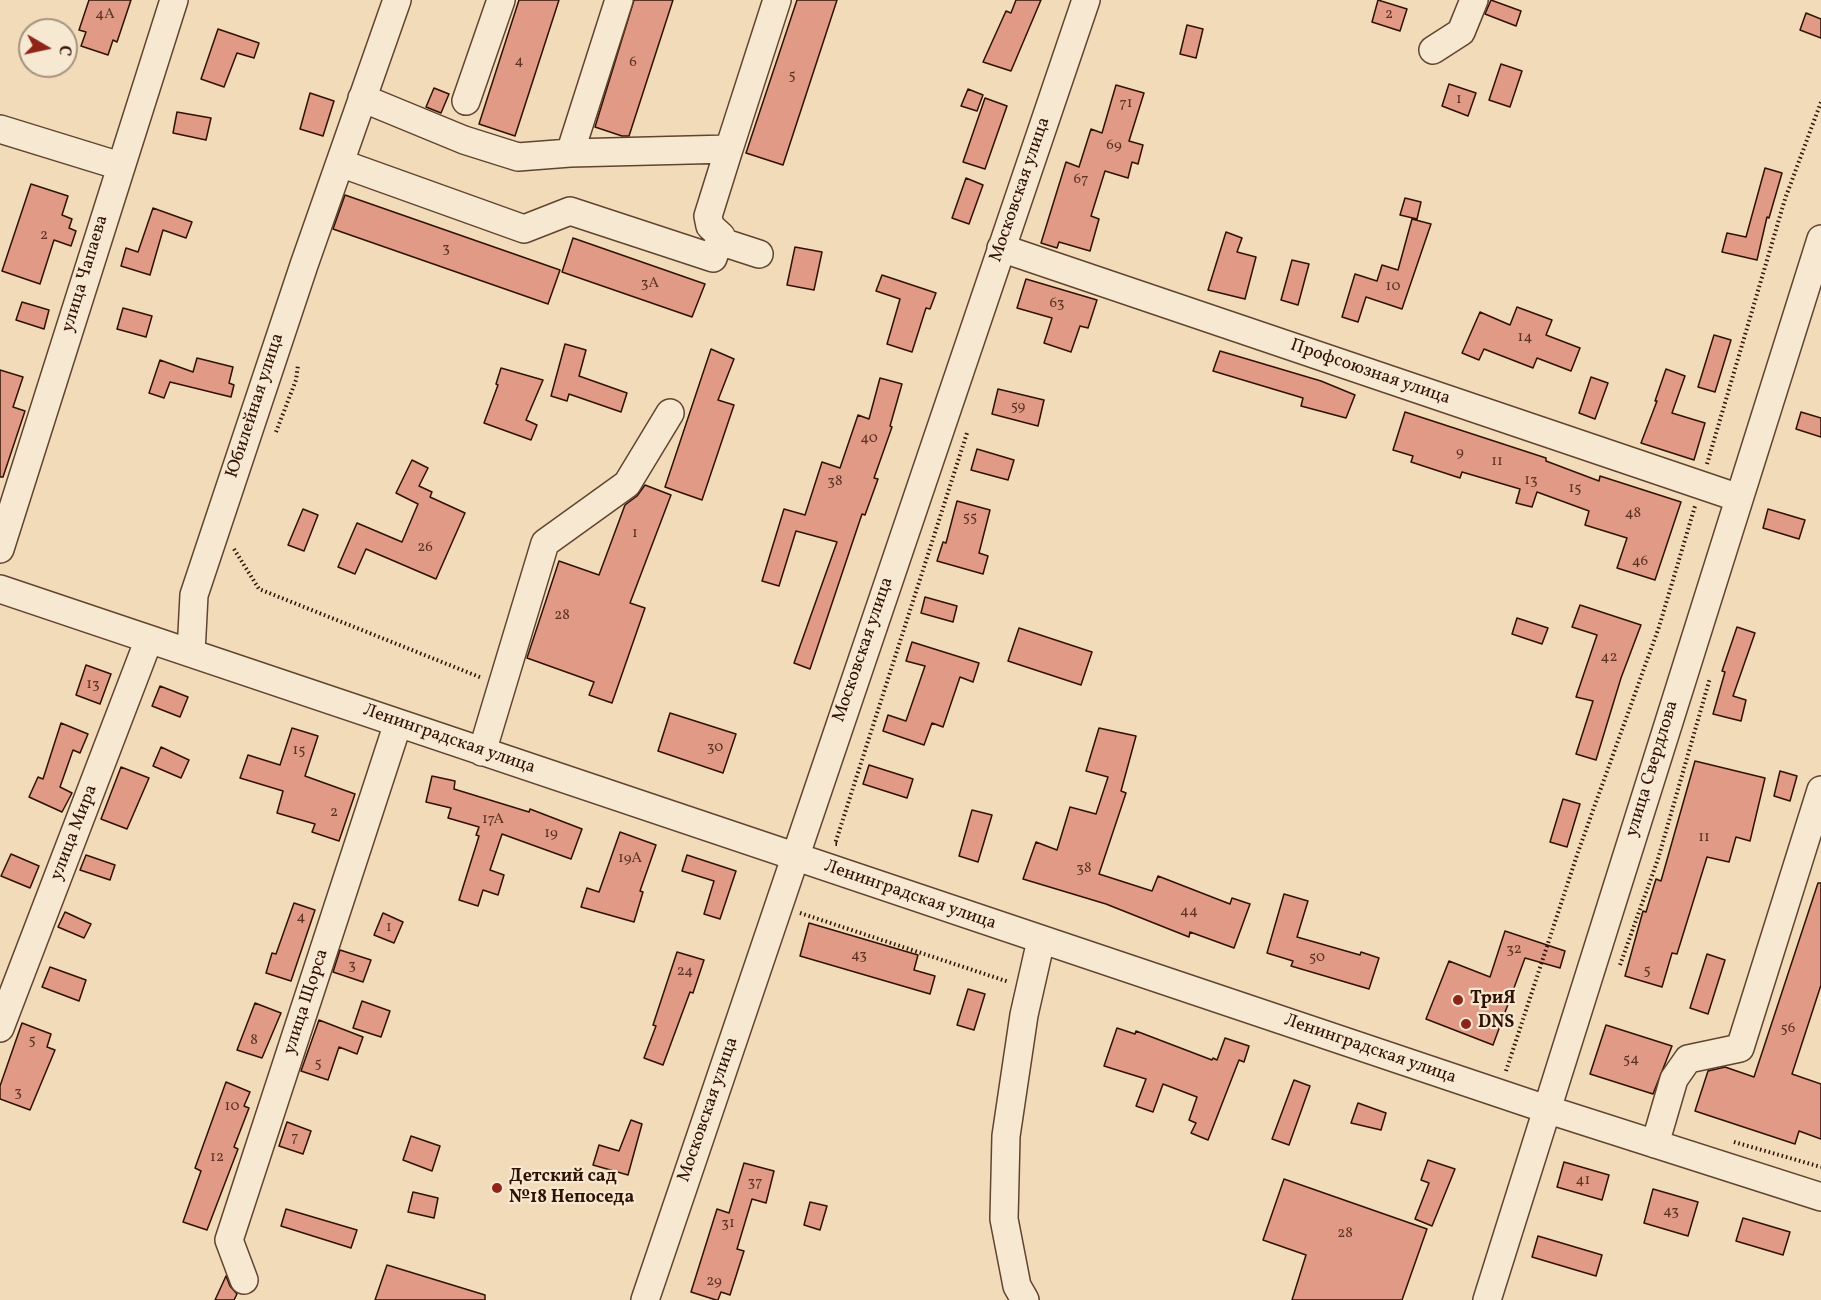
<!DOCTYPE html>
<meta charset="utf-8">
<style>
body{margin:0}
#map{position:relative;width:1821px;height:1300px;overflow:hidden;background:#f2dbb9;font-family:Vollkorn,serif}
canvas{display:block}
.north{position:absolute;left:18px;top:18px;width:60px;height:60px;box-sizing:border-box;background:#f7e8d2;border:2px solid #a7927f;border-radius:50%;rotate:99deg;font-size:16px;font-weight:700;line-height:24px;text-align:center;color:#301102}
.north::after{content:'';display:block;margin:auto;width:21px;height:27px;background:#8f2418;clip-path:polygon(50% 0,100% 100%,50% 72%,0 100%)}
</style>
<div id="map">
<canvas width="1821" height="1300"></canvas>
<div class="north">С</div>
</div>
<script>
const c = document.querySelector('canvas').getContext('2d');
c.lineJoin = 'round';
function fill(path, color) { c.fillStyle = color; c.fill(path, 'evenodd'); }
const poly = rows => new Path2D(rows.map(r => 'M' + r).join(''));
function strokePath(path, color, width, dash) { c.strokeStyle = color; c.lineWidth = width; c.lineCap = dash ? 'butt' : 'round'; c.setLineDash(dash || []); c.stroke(path); }
function drawText(font, color, halo, rows, align = 'center') {
  c.font = font + ' Vollkorn,serif'; c.lineWidth = 4.5; c.setLineDash([]); c.textBaseline = 'middle'; c.strokeStyle = halo; c.fillStyle = color; for (const [text, x, y, turn = 0] of rows) {
    c.save(); c.translate(x, y); c.rotate((+turn || 0) * Math.PI / 180); c.textAlign = isNaN(turn) ? turn : align; if (halo) c.strokeText(text, 0, 0); c.fillText(text, 0, 0); c.restore();
  }
}
const building = poly([
 [89,0,131,0,117,42,113,40,108,55,81,46,86,32,79,30,89,0],
 [519,0,559,0,515,136,479,124,519,0],
 [634,0,673,0,629,136,622,136,595,127,634,0],
 [797,0,837,0,783,165,746,153,797,0],
 [1016,0,1041,0,1011,71,983,62,1006,11,1011,13,1016,0],
 [1378,0,1407,9,1400,31,1372,22,1378,0],
 [1491,0,1521,11,1516,26,1485,14,1491,0],
 [1806,13,1821,19,1821,38,1800,30,1806,13],
 [1187,25,1203,29,1196,58,1180,54,1187,25],
 [218,29,259,43,254,58,237,53,224,87,201,79,218,29],
 [1501,64,1522,71,1510,107,1489,100,1501,64],
 [1449,84,1476,93,1468,116,1442,106,1449,84],
 [1116,85,1144,93,1129,141,1143,145,1138,164,1132,162,1128,178,1105,171,1091,216,1099,219,1090,251,1059,242,1057,248,1041,243,1066,162,1079,167,1091,129,1102,133,1116,85],
 [434,88,449,94,441,113,426,107,434,88],
 [968,89,983,95,977,111,961,106,968,89],
 [310,93,334,101,323,136,300,129,310,93],
 [985,98,1007,106,985,169,963,162,985,98],
 [177,112,211,118,206,140,173,133,177,112],
 [1765,168,1782,173,1769,218,1767,217,1757,260,1722,252,1727,233,1746,237,1765,168],
 [966,178,983,185,969,224,952,218,966,178],
 [31,184,68,196,62,215,72,219,69,228,76,231,71,246,54,240,40,284,2,271,31,184],
 [345,195,560,270,548,304,333,229,345,195],
 [1405,198,1421,202,1417,219,1400,215,1405,198],
 [153,208,192,222,186,238,163,230,150,275,121,266,126,248,138,252,153,208],
 [1412,219,1431,224,1402,309,1366,297,1358,322,1342,317,1355,274,1377,281,1382,265,1398,270,1412,219],
 [1226,232,1242,238,1237,252,1256,257,1245,299,1208,290,1226,232],
 [573,238,705,284,692,317,562,272,573,238],
 [795,247,822,252,814,290,787,285,795,247],
 [1292,260,1309,264,1298,305,1281,300,1292,260],
 [882,275,936,293,930,309,926,308,912,352,887,344,900,299,876,291,882,275],
 [1026,279,1097,300,1088,328,1080,326,1071,352,1044,343,1052,318,1017,308,1026,279],
 [22,302,49,310,44,329,16,320,22,302],
 [1517,307,1552,320,1546,335,1580,348,1571,371,1537,358,1533,368,1484,349,1479,360,1462,353,1480,312,1510,325,1517,307],
 [123,308,152,316,146,337,117,329,123,308],
 [1714,335,1731,340,1715,392,1698,387,1714,335],
 [565,344,586,350,579,376,627,393,621,412,569,394,567,401,551,396,565,344],
 [711,349,734,359,718,400,734,405,702,500,665,487,711,349],
 [1220,351,1321,381,1355,395,1346,418,1301,406,1303,398,1213,371,1220,351],
 [197,358,233,367,229,383,234,385,231,397,170,382,164,398,149,393,160,360,193,372,197,358],
 [501,368,543,380,526,420,537,425,531,440,484,423,498,385,496,384,501,368],
 [1666,369,1685,376,1672,413,1705,423,1694,460,1641,443,1657,401,1655,401,1666,369],
 [0,370,23,377,13,407,25,411,3,477,0,477,0,370],
 [1591,377,1608,383,1595,419,1579,413,1591,377],
 [880,378,902,384,890,426,892,427,874,478,878,479,865,515,862,514,810,669,794,663,837,542,796,531,779,586,762,581,784,509,805,515,822,462,840,468,858,415,869,419,880,378],
 [998,389,1044,400,1038,426,992,414,998,389],
 [1405,412,1546,458,1546,461,1599,481,1600,476,1681,502,1655,580,1617,568,1627,538,1585,525,1589,511,1537,492,1532,507,1516,503,1520,489,1462,472,1460,478,1411,462,1413,456,1393,450,1405,412],
 [1801,412,1821,418,1821,437,1796,429,1801,412],
 [977,449,1014,460,1008,480,971,470,977,449],
 [412,460,428,468,419,486,432,492,430,497,465,513,436,579,366,549,355,574,338,567,357,523,402,542,418,504,396,493,412,460],
 [645,485,671,495,630,603,645,608,612,703,589,695,594,682,527,658,559,561,599,575,625,505,637,496,645,485],
 [957,501,990,510,979,553,988,556,983,574,937,561,943,542,946,543,957,501],
 [303,509,318,515,304,551,288,545,303,509],
 [1768,509,1805,520,1799,539,1763,528,1768,509],
 [925,597,957,606,953,622,921,613,925,597],
 [1580,605,1641,625,1621,678,1596,760,1576,754,1593,701,1576,697,1597,635,1572,627,1580,605],
 [1517,618,1548,628,1542,644,1512,634,1517,618],
 [1737,627,1755,633,1733,696,1746,700,1741,721,1713,714,1725,672,1722,671,1737,627],
 [1019,628,1092,652,1081,685,1008,661,1019,628],
 [912,642,979,663,973,682,960,677,943,727,932,723,924,745,883,731,888,715,906,721,925,666,906,661,912,642],
 [86,665,111,674,100,704,76,695,86,665],
 [160,686,188,697,180,717,152,706,160,686],
 [670,713,736,734,723,773,658,751,670,713],
 [61,723,88,734,80,753,73,750,60,787,72,793,62,812,29,797,38,777,43,779,61,723],
 [292,728,318,736,305,776,355,794,339,841,312,832,315,824,277,813,283,791,240,778,248,755,280,765,292,728],
 [1099,728,1136,736,1121,791,1126,793,1099,874,1152,891,1158,876,1230,904,1232,898,1250,904,1234,948,1190,932,1189,937,1106,904,1023,879,1036,842,1057,850,1070,807,1096,814,1108,777,1086,771,1099,728],
 [161,747,189,760,181,778,153,766,161,747],
 [1695,761,1765,778,1750,841,1736,837,1729,862,1707,857,1677,954,1672,953,1662,987,1625,976,1643,911,1646,912,1656,879,1661,881,1695,761],
 [869,765,913,779,907,798,863,784,869,765],
 [121,767,149,778,127,829,101,819,121,767],
 [1780,771,1797,776,1790,801,1774,796,1780,771],
 [432,776,455,781,454,789,529,812,530,809,582,829,571,859,502,834,490,870,504,875,498,895,483,890,478,906,459,900,479,836,476,835,479,827,448,818,451,808,426,802,432,776],
 [1563,799,1580,804,1567,847,1550,842,1563,799],
 [972,810,992,815,978,862,959,856,972,810],
 [620,832,656,845,640,891,643,892,634,922,581,907,587,888,599,892,620,832],
 [11,854,39,866,30,888,1,876,11,854],
 [86,855,115,865,110,880,80,870,86,855],
 [687,855,736,871,720,919,704,914,714,881,682,871,687,855],
 [1818,883,1821,883,1821,985,1792,1074,1821,1084,1821,1139,1799,1131,1795,1144,1695,1111,1708,1071,1725,1067,1754,1077,1818,883],
 [1284,894,1308,901,1297,937,1360,955,1361,952,1379,958,1369,989,1291,966,1293,961,1267,953,1284,894],
 [294,903,315,910,291,981,266,973,272,953,276,954,294,903],
 [65,912,91,924,84,938,58,927,65,912],
 [383,913,403,922,394,943,374,935,383,913],
 [809,923,918,955,914,970,935,976,930,994,800,956,809,923],
 [1505,931,1565,951,1560,968,1525,958,1493,1045,1426,1019,1449,961,1490,977,1505,931],
 [340,950,371,960,363,982,333,972,340,950],
 [677,952,704,960,693,993,690,992,663,1065,644,1058,656,1026,653,1025,677,952],
 [1707,954,1725,960,1708,1014,1690,1008,1707,954],
 [50,967,86,980,79,1001,42,987,50,967],
 [968,989,985,994,974,1030,957,1025,968,989],
 [362,1001,390,1011,381,1037,353,1028,362,1001],
 [255,1003,281,1013,262,1058,237,1050,255,1003],
 [319,1020,363,1037,357,1054,339,1047,328,1080,301,1071,319,1020],
 [22,1023,51,1034,47,1047,55,1050,30,1110,0,1099,0,1086,22,1023],
 [1606,1025,1672,1046,1653,1094,1590,1074,1606,1025],
 [1117,1028,1135,1034,1136,1031,1212,1060,1213,1058,1217,1060,1225,1038,1249,1046,1244,1062,1239,1060,1208,1140,1191,1133,1196,1123,1189,1120,1197,1097,1163,1084,1153,1112,1136,1106,1146,1079,1104,1066,1117,1028],
 [1294,1080,1310,1086,1289,1145,1272,1139,1294,1080],
 [226,1082,250,1092,244,1106,249,1108,234,1147,238,1149,207,1230,183,1222,201,1171,195,1168,226,1082],
 [1358,1103,1386,1113,1381,1130,1351,1123,1358,1103],
 [631,1120,642,1124,628,1175,593,1165,599,1145,619,1151,631,1120],
 [287,1122,311,1131,303,1154,279,1146,287,1122],
 [411,1136,440,1146,432,1171,403,1160,411,1136],
 [1428,1160,1455,1169,1432,1226,1415,1219,1429,1183,1421,1180,1428,1160],
 [1564,1162,1609,1175,1602,1200,1557,1187,1564,1162],
 [744,1163,774,1171,766,1203,752,1199,737,1249,744,1251,730,1295,721,1292,718,1300,716,1300,691,1292,717,1209,729,1213,744,1163],
 [1284,1179,1427,1229,1402,1300,1292,1300,1306,1255,1263,1240,1284,1179],
 [1653,1189,1698,1202,1688,1236,1644,1223,1653,1189],
 [413,1192,438,1198,434,1218,408,1212,413,1192],
 [810,1202,827,1206,820,1230,804,1225,810,1202],
 [286,1209,357,1230,351,1248,281,1226,286,1209],
 [1743,1218,1790,1232,1783,1255,1736,1241,1743,1218],
 [1538,1236,1602,1255,1596,1276,1532,1257,1538,1236],
 [387,1265,485,1295,485,1300,375,1300,387,1265],
 [226,1276,230,1286,237,1294,234,1300,215,1300,226,1276]
]);
fill(building, '#e09a86');
strokePath(building, '#301102', 1.5);
const minor = poly([
 [619,0,570,153,729,149,777,0],
 [1433,50,1461,32,1474,0],
 [362,98,464,140,518,157,570,153],
 [466,101,501,0],
 [0,129,120,166],
 [340,163,524,229,570,211,713,258,721,236,710,226,708,216,729,149],
 [719,241,759,254],
 [1001,248,1739,498],
 [0,549,174,0],
 [0,589,1546,1109,1821,1197],
 [191,653,194,595,304,265,397,0],
 [482,752,545,543,627,484,670,413],
 [0,1028,149,639],
 [1655,1144,1674,1079,1688,1059,1740,1048,1821,790],
 [244,1280,229,1240,398,723],
 [645,1300,1086,0],
 [1025,1300,1017,1286,1004,1219,1006,1136,1024,1015,1041,940],
 [1487,1300,1821,239]
]);
strokePath(minor, '#604430', 30);
strokePath(poly([
 [276,432,296,380,298,365],
 [1707,464,1785,199,1821,102],
 [234,549,259,589,482,678],
 [837,844,835,844,967,433],
 [800,913,1009,982],
 [1620,965,1658,859,1710,678],
 [1506,1071,1578,852,1659,627,1695,506],
 [1734,1142,1821,1167]
]), '#301102', 4, [1.5, 3]);
strokePath(minor, '#f7e8d2', 27);
for (const [x, y, r, color] of [
 [1458,1000,6,"#8f2418"],
 [1466,1024,6,"#8f2418"],
 [497,1188,6,"#8f2418"]
]) { const dot = new Path2D(); dot.arc(x, y, r, 0, 2 * Math.PI); c.fillStyle = color; c.fill(dot); strokePath(dot, '#f7e8d2', 2); }
drawText('15px', '#5c3323', null, [
 ["4А",105,15],
 ["2",1389,15],
 ["4",519,62],
 ["6",633,63],
 ["5",792,76],
 ["1",1459,100],
 ["71",1126,104],
 ["69",1114,146],
 ["67",1081,180],
 ["2",44,236],
 ["3",446,249],
 ["3А",650,284],
 ["10",1393,287],
 ["63",1057,304],
 ["14",1525,338],
 ["59",1018,407],
 ["40",869,439],
 ["9",1460,453],
 ["11",1497,462],
 ["13",1531,481],
 ["38",835,482],
 ["15",1575,489],
 ["48",1633,514],
 ["55",970,518],
 ["1",635,534],
 ["26",425,548],
 ["46",1640,562],
 ["28",562,616],
 ["42",1609,658],
 ["13",93,685],
 ["30",715,748],
 ["15",299,751],
 ["2",334,813],
 ["17А",493,820],
 ["19",551,834],
 ["11",1704,838],
 ["19А",630,859],
 ["38",1084,869],
 ["44",1189,912],
 ["4",301,918],
 ["1",389,928],
 ["32",1514,950],
 ["43",859,956],
 ["50",1317,958],
 ["3",352,966],
 ["5",1647,971],
 ["24",685,972],
 ["56",1788,1029],
 ["5",32,1041],
 ["8",254,1041],
 ["54",1631,1060],
 ["5",318,1064],
 ["3",18,1093],
 ["10",232,1107],
 ["7",295,1138],
 ["12",217,1158],
 ["41",1583,1181],
 ["37",755,1183],
 ["43",1671,1212],
 ["31",728,1224],
 ["28",1345,1234],
 ["29",714,1282]
]);
drawText('18px', '#301102', '#f7e8d2', [
 ["Московская улица",1021,190,-71],
 ["улица Чапаева",86,274,-73],
 ["Профсоюзная улица",1370,373,19],
 ["Юбилейная улица",256,406,-72],
 ["Московская улица",864,650,-71],
 ["Ленинградская улица",449,740,19],
 ["улица Свердлова",1653,769,-73],
 ["улица Мира",75,833,-69],
 ["Ленинградская улица",910,896,19],
 ["улица Щорса",307,1002,-72],
 ["Ленинградская улица",1370,1050,19],
 ["Московская улица",709,1110,-71]
]);
drawText('bold 18px', '#301102', '#f7e8d2', [
 ["ТриЯ",1470,1000],
 ["DNS",1478,1024],
 ["Детский сад",509,1178],
 ["№18 Непоседа",509,1199]
], 'left');
</script>
